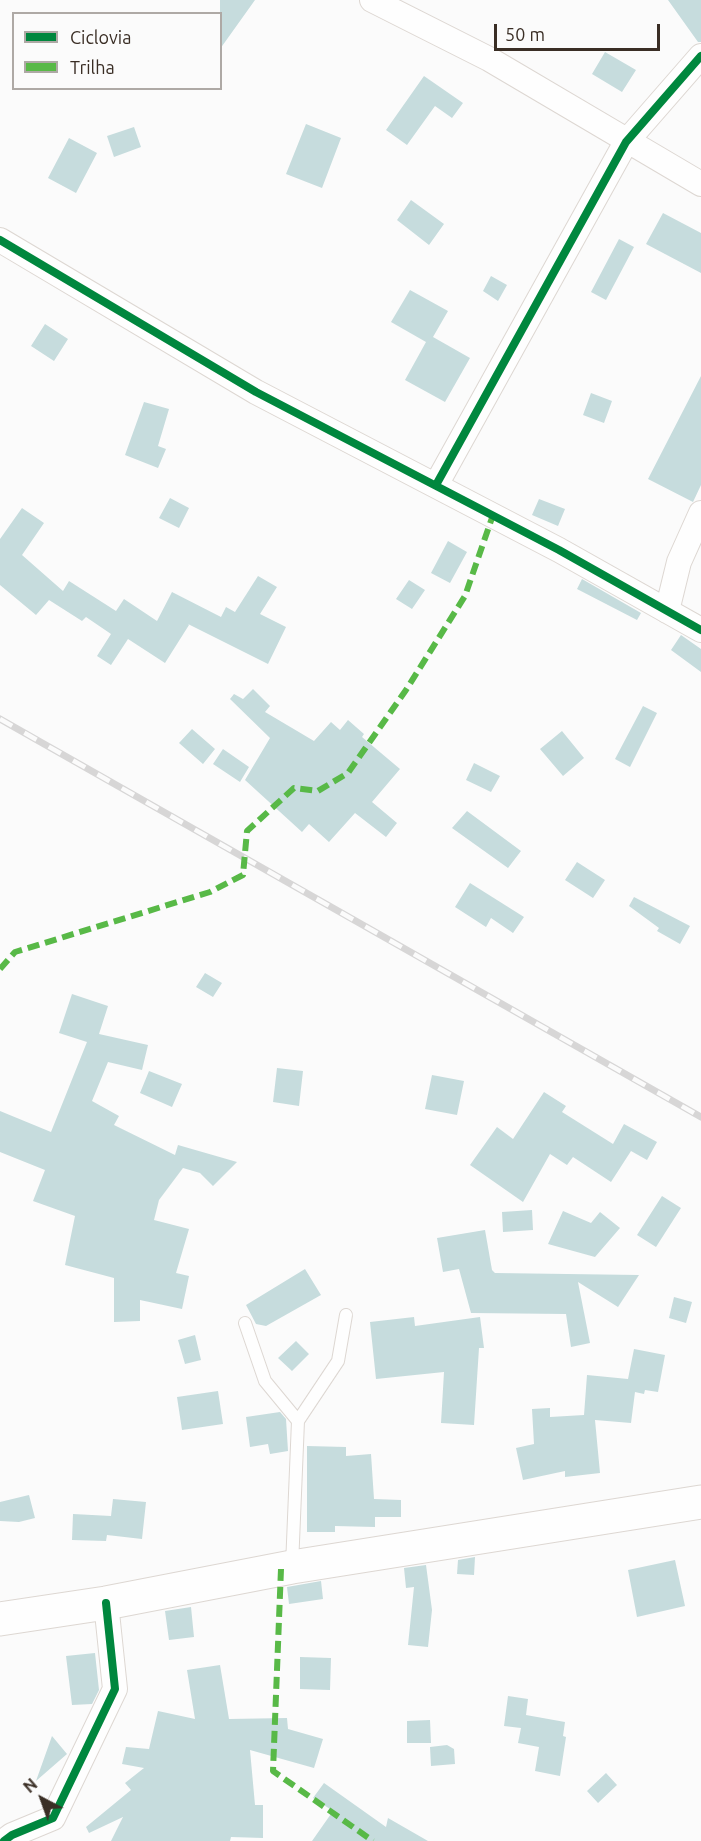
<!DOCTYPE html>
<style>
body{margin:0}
#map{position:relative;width:701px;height:1841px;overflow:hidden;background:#fbfbfb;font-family:Ubuntu,sans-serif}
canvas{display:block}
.legend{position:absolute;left:12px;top:12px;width:210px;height:78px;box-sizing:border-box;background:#fbfbfb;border:2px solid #aea9a5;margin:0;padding:8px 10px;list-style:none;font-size:18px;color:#3a2e25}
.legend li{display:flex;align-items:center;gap:12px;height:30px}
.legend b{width:30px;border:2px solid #aea9a5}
.north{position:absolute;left:12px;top:1769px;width:60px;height:60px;-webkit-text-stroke:4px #fbfbfb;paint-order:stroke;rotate:319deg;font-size:16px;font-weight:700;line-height:24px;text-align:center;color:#3a2e25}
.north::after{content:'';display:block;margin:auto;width:21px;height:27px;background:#3a2e25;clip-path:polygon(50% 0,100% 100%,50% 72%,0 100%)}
.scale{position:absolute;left:494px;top:24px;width:166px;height:27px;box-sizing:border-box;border:3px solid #3a2e25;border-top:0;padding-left:8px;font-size:18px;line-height:21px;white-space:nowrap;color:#3a2e25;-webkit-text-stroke:4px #fbfbfb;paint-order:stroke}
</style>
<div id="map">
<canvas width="701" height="1841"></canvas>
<ul class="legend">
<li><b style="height:8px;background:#00873e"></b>Ciclovia</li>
<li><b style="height:8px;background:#58b947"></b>Trilha</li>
</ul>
<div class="north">N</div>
<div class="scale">50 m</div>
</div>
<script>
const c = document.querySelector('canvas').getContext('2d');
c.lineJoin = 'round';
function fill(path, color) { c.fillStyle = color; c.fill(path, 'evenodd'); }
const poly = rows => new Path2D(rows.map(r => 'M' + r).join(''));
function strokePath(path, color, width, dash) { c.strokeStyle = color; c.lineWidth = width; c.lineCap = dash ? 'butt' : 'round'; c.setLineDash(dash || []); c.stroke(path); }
fill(poly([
 [220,0,255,0,220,49],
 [668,0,701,0,701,42,698,42],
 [605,52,636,70,622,92,592,74],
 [424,76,463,103,452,118,435,106,407,145,386,130],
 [306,124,341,138,322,188,286,174],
 [134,127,141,147,114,157,107,136],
 [69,138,97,153,76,193,48,178],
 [411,200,444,224,429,245,397,220],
 [663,213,701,233,701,273,646,244],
 [619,239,634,247,606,300,591,292],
 [491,276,507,285,498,301,483,291],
 [410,290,448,311,433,337,470,358,445,402,405,380,426,342,391,322],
 [45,324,68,339,54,361,31,346],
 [701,376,701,485,693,502,648,479],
 [591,393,612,401,604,423,583,415],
 [144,402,169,409,158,446,166,449,158,468,125,455],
 [170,498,189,508,179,528,159,518],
 [539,499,565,509,558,526,532,515],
 [22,508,44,523,22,555,63,591,69,581,116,611,124,599,157,621,172,592,221,617,226,607,235,612,258,576,277,587,260,614,286,627,268,664,188,624,189,625,165,663,128,639,111,665,97,656,111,634,86,617,82,621,49,600,36,615,0,585,0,539],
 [448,541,467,552,450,583,431,573],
 [582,579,641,613,637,620,577,589],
 [409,580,425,590,412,609,396,599],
 [681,635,701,649,701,672,671,650],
 [253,689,270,706,265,712,314,741,331,722,340,730,348,720,364,734,362,737,400,769,372,802,397,823,386,837,355,813,329,842,309,824,302,832,245,780,270,738,230,699,234,694,243,699],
 [643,706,657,713,630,767,615,759],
 [192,729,215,749,203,764,179,743],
 [562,731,584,758,563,776,540,749],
 [223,749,249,767,240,782,213,764],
 [474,763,500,776,491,792,466,780],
 [467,811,521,851,508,868,452,828],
 [577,862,605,880,593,898,565,880],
 [470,883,524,917,513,933,491,918,486,927,455,907],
 [634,897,690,926,680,944,657,931,659,928,629,906],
 [205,973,222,983,213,997,196,987],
 [72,994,108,1006,99,1034,148,1045,142,1070,108,1062,92,1101,119,1116,114,1125,175,1155,178,1145,237,1162,213,1186,200,1173,183,1168,159,1200,154,1220,189,1229,176,1273,189,1276,182,1309,140,1300,140,1321,114,1322,114,1278,65,1265,75,1216,33,1201,45,1170,0,1152,0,1111,51,1132,87,1042,59,1033],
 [277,1068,303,1071,299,1106,273,1102],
 [149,1071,182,1084,172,1107,140,1093],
 [432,1075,464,1081,457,1115,425,1109],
 [544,1092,566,1106,562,1112,613,1144,624,1124,657,1142,647,1160,631,1151,611,1182,573,1157,567,1165,550,1154,523,1202,470,1165,497,1127,513,1139],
 [662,1196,681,1208,656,1247,637,1235],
 [532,1210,533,1230,503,1232,502,1212],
 [563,1211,591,1223,600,1212,620,1228,595,1257,548,1244],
 [485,1230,492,1270,495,1273,639,1275,618,1307,578,1282,590,1343,571,1347,566,1314,471,1313,459,1269,443,1272,437,1238],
 [305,1269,321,1295,266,1326,256,1324,246,1305],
 [674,1297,692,1302,686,1323,669,1318],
 [414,1317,415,1326,480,1317,484,1348,479,1348,474,1425,441,1423,444,1372,376,1379,370,1322],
 [195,1335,201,1360,185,1364,178,1340],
 [296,1341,309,1354,292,1371,278,1358],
 [634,1349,665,1355,658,1392,645,1390,644,1394,635,1392,631,1423,595,1420,600,1473,565,1477,565,1471,523,1480,516,1448,534,1444,532,1409,550,1408,550,1417,584,1415,587,1375,628,1379],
 [218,1391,223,1424,182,1430,177,1397],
 [280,1412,286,1419,288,1451,270,1454,268,1444,250,1447,246,1417],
 [307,1446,346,1447,346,1456,371,1454,374,1499,401,1500,401,1517,375,1517,375,1527,335,1526,335,1532,307,1532],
 [29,1495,35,1518,19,1522,0,1521,0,1502],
 [113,1499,146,1502,142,1539,107,1535,106,1541,72,1540,73,1514,111,1516],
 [475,1557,474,1575,457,1574,458,1560],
 [675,1560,685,1606,637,1617,628,1570],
 [426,1565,432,1610,428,1647,408,1645,414,1587,406,1588,404,1568],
 [321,1581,323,1599,289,1604,287,1587],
 [191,1607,194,1637,169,1640,165,1611],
 [95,1653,99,1690,92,1704,72,1705,66,1656],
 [300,1657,331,1658,330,1690,300,1689],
 [220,1665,229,1719,287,1718,288,1729,323,1739,314,1768,250,1750,255,1805,263,1805,263,1838,231,1837,230,1841,111,1841,123,1817,89,1833,86,1827,131,1790,125,1783,144,1768,122,1764,126,1747,149,1749,158,1711,195,1719,187,1670],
 [508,1696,528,1699,526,1715,565,1722,563,1736,566,1737,560,1776,535,1771,539,1747,518,1743,521,1728,504,1726],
 [430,1720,431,1743,407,1743,407,1721],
 [52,1736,67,1754,36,1781],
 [447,1745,454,1749,455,1764,431,1766,430,1747],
 [606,1773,617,1785,598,1803,587,1791],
 [324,1783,386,1827,388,1818,428,1841,312,1841,333,1811,313,1798]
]), '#c6dcdd');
const lane = poly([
 [245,1323,265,1381,298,1421],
 [292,1566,298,1421,338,1361,346,1315]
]);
const street = poly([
 [372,0,489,59,701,184],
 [0,240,256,392,559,550,701,630],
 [436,485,626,142,701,56],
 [667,611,679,562,701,513],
 [4,1841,12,1835,53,1818,115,1689,106,1603]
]);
const secondary = poly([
 [0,1619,106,1603,292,1567,701,1502]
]);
strokePath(lane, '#ddd7d2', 14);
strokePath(street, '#ddd7d2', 26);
strokePath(secondary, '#ddd7d2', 35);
strokePath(lane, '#fefefe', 12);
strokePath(street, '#fefefe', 24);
strokePath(secondary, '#fefefe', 33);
const rail = poly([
 [0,719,701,1117]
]);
strokePath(rail, '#d7d6d6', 7);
strokePath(rail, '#fbfbfb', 4.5, [14]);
strokePath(poly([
 [0,969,15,952,210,892,243,875,247,831,294,788,318,791,348,773,406,690,465,596,493,515],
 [281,1569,273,1771,373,1841]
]), '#58b947', 6, [12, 6]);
strokePath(poly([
 [0,240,256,392,559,550,701,630],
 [436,485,626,142,701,56],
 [4,1841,12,1835,53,1818,115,1689,106,1603]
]), '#00873e', 8);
</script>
